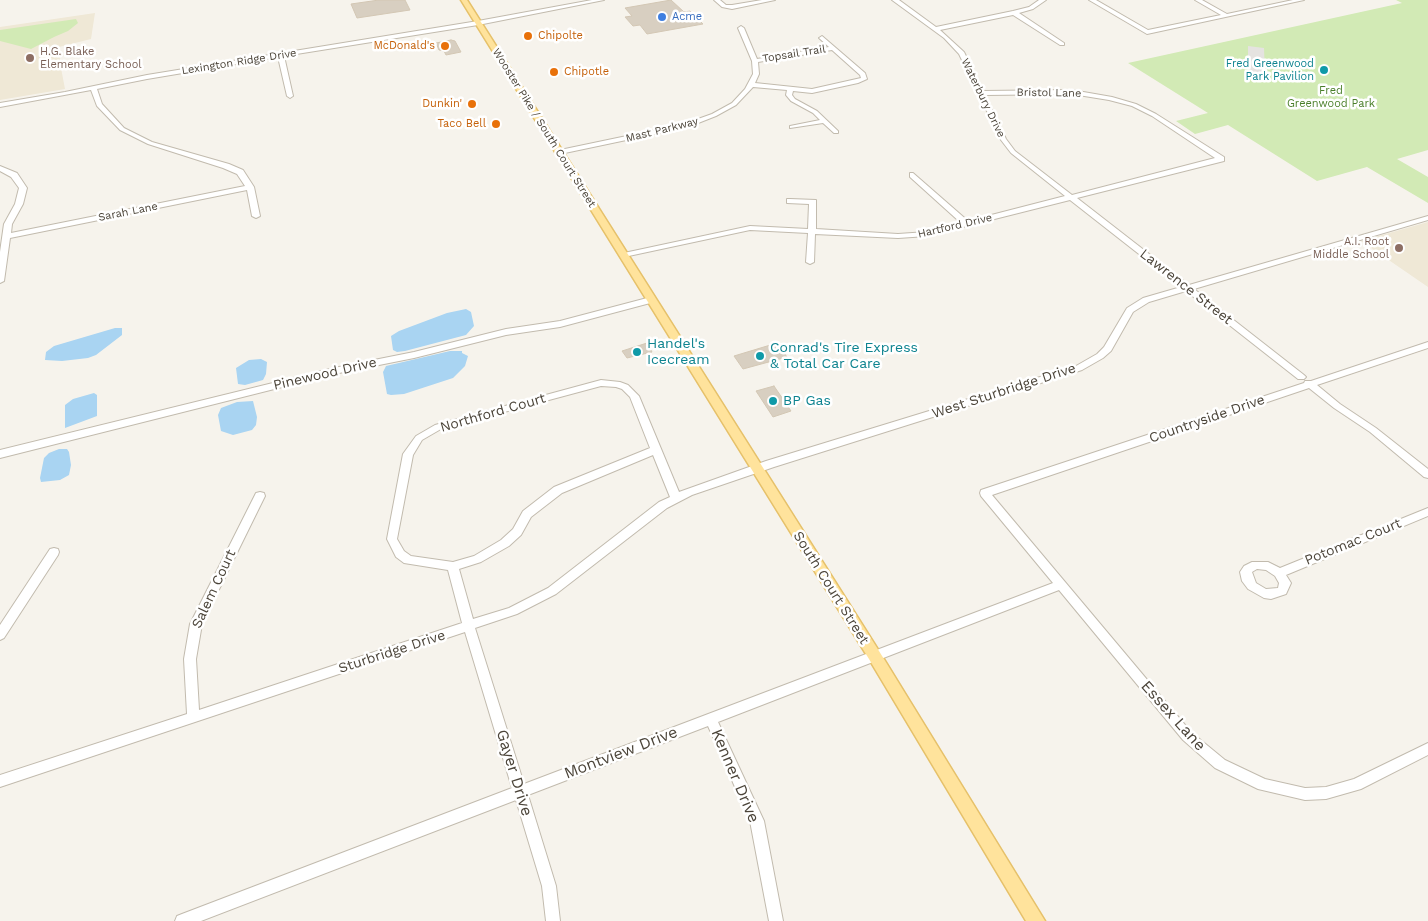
<!DOCTYPE html>
<style>
body{margin:0}
canvas{display:block;background:#f6f3ec}
</style>
<canvas width="1428" height="921"></canvas>
<script>
const c = document.querySelector('canvas').getContext('2d');
c.lineJoin = 'round';
function fill(path, color) { c.fillStyle = color; c.fill(path, 'evenodd'); }
const poly = rows => new Path2D(rows.map(r => 'M' + r).join(''));
function strokePath(path, color, width, dash) { c.strokeStyle = color; c.lineWidth = width; c.lineCap = dash ? 'butt' : 'round'; c.setLineDash(dash || []); c.stroke(path); }
function drawText(font, color, halo, rows, align = 'center') {
  c.font = font + ' "Work Sans",sans-serif'; c.lineWidth = 5; c.setLineDash([]); c.textBaseline = 'middle'; c.strokeStyle = halo; c.fillStyle = color; for (const [text, x, y, turn = 0] of rows) {
    c.save(); c.translate(x, y); c.rotate((+turn || 0) * Math.PI / 180); c.textAlign = isNaN(turn) ? turn : align; if (halo) c.strokeText(text, 0, 0); c.fillText(text, 0, 0); c.restore();
  }
}
fill(poly([
 [95,13,91,39,59,47,61,68,65,89,0,100,0,27],
 [1428,222,1428,287,1361,241]
]), '#efe8d6');
fill(poly([
 [1396,0,1428,0,1428,150,1397,159,1428,177,1428,203,1367,167,1317,181,1228,125,1195,134,1176,121,1208,113,1128,63,1402,3],
 [76,19,78,23,68,31,54,37,31,49,0,41,0,30]
]), '#d2eab5');
fill(poly([
 [1248,46,1264,48,1265,74,1248,71]
]), '#e5e3e0');
fill(poly([
 [466,309,471,312,474,326,466,335,405,351,397,352,393,350,391,336,399,331,447,313],
 [115,328,122,328,122,335,96,355,88,358,62,361,45,360,46,352,54,346],
 [450,351,462,351,462,353,468,356,465,366,453,378,404,394,391,395,387,394,383,372,386,366],
 [261,359,267,362,266,374,263,380,245,385,238,384,236,368,249,360],
 [94,393,97,395,97,416,65,428,65,405,73,399],
 [253,401,257,417,256,425,252,430,233,435,221,431,218,415,221,408,237,402],
 [59,449,67,449,69,452,71,465,69,475,60,480,41,482,40,478,44,458,49,453]
]), '#a9d4f2');
const building = poly([
 [379,0,405,0,410,10,357,18,351,4,379,0],
 [671,0,684,12,690,11,703,24,647,34,640,25,633,26,625,17,632,16,625,8,671,0],
 [451,40,455,41,461,52,446,55,444,51,439,50,436,43,451,40],
 [647,343,652,352,627,358,622,351,647,343],
 [777,343,787,357,743,369,734,356,777,343],
 [774,386,791,411,773,417,756,391,774,386]
]);
fill(building, '#d8cfc1');
strokePath(building, '#d3c7b4', 1);
const minor = poly([
 [592,0,604,0,478,25,284,56,293,96,290,98,287,96,278,57,147,79,97,89,102,104,124,128,152,142,229,164,243,170,254,187,260,216,256,218,252,216,247,190,10,238,4,281,0,283,0,252,4,224,15,204,19,188,11,177,0,171,0,166,17,173,27,188,23,204,12,224,11,233,245,186,237,174,223,168,148,144,120,130,97,106,91,90,0,107,0,103,65,92,147,75,478,21,592,0],
 [714,0,720,0,726,5,732,5,762,0,775,0,732,9,722,7,714,0],
 [892,0,899,0,936,27,1013,11,1029,7,1039,0,1046,0,1033,9,1019,13,1064,43,1064,45,1060,45,1013,15,940,30,964,52,983,91,1072,90,1112,97,1136,104,1156,114,1224,157,1224,161,1077,198,1189,285,1428,216,1428,220,1194,289,1304,375,1306,377,1304,379,1298,379,1186,291,1149,302,1133,312,1111,351,1103,358,1082,370,774,467,692,495,667,508,556,594,517,614,475,628,524,784,1053,583,981,496,980,493,981,490,1304,383,1305,381,1311,381,1428,342,1428,348,1317,385,1340,404,1376,428,1428,469,1428,478,1424,477,1370,432,1334,408,1309,388,992,495,1191,732,1225,760,1265,779,1305,788,1326,787,1354,779,1428,743,1428,755,1361,789,1326,799,1305,800,1258,789,1215,768,1183,740,1059,590,718,722,764,821,783,921,769,921,750,821,708,726,528,795,556,886,560,921,546,921,542,886,516,800,201,921,175,921,177,916,182,914,512,788,465,632,0,787,0,775,187,714,184,659,190,624,256,493,260,492,264,493,265,496,202,624,196,659,199,710,462,623,448,570,404,563,396,557,387,539,403,454,416,436,435,425,601,380,620,382,628,385,639,396,679,492,766,461,1076,366,1097,354,1104,347,1127,308,1143,298,1181,287,1070,200,927,236,898,238,815,234,814,262,810,264,806,262,808,233,750,230,624,257,621,257,620,255,624,253,750,226,808,229,809,204,787,203,787,199,790,199,816,200,816,229,898,234,927,232,961,223,910,177,910,173,913,173,968,221,1065,196,1011,153,1001,140,959,54,944,38,892,0],
 [1072,94,1109,100,1132,106,1152,116,1215,158,1072,195,1015,151,1006,139,985,95,1072,94],
 [601,386,616,387,622,389,630,397,650,448,554,487,523,511,513,529,501,540,474,556,453,562,411,556,404,551,397,539,413,455,422,440,441,429,601,386],
 [653,455,670,497,659,502,548,588,509,608,473,619,459,569,481,562,509,546,521,535,531,517,562,493,653,455],
 [1089,0,1096,0,1148,30,1221,15,1195,0,1202,0,1227,14,1293,0,1304,0,1147,34,1089,0],
 [741,26,744,28,757,59,829,47,819,38,822,36,865,73,867,79,858,83,812,93,793,91,792,95,795,99,817,111,838,131,838,133,834,133,823,123,790,128,790,126,820,120,813,113,791,101,786,95,787,90,753,87,736,105,716,116,688,127,560,154,556,152,560,150,684,124,712,114,732,103,745,89,753,74,752,61,738,28,741,26],
 [832,50,860,75,861,78,812,89,755,83,759,74,758,62,832,50],
 [651,297,654,298,654,302,560,327,506,335,414,358,334,374,0,458,0,450,334,368,414,352,506,329,560,321,651,297],
 [1428,508,1428,516,1286,575,1291,583,1286,594,1271,599,1264,598,1248,589,1242,581,1240,572,1244,566,1252,562,1268,562,1280,568,1428,508],
 [1257,569,1266,570,1275,576,1279,583,1278,588,1266,589,1256,583,1252,572,1257,569],
 [54,548,58,549,59,552,58,555,4,638,0,640,0,625,50,549,54,548]
]);
const major = poly([
 [461,0,467,0,879,651,1045,921,1026,921,869,659,461,0]
]);
strokePath(minor, '#c2bbae', 2);
strokePath(major, '#e6c16a', 3);
fill(minor, '#fff');
fill(major, '#ffe39c');
for (const [x, y, r, color] of [
 [662,17,5,"#3f7fe0"],
 [528,36,5,"#e8710a"],
 [445,46,5,"#e8710a"],
 [30,58,5,"#8d6e63"],
 [1324,70,5,"#0f9aa8"],
 [554,72,5,"#e8710a"],
 [472,104,5,"#e8710a"],
 [496,124,5,"#e8710a"],
 [1399,248,5,"#8d6e63"],
 [637,352,5,"#0f9aa8"],
 [760,356,5,"#0f9aa8"],
 [773,401,5,"#0f9aa8"]
]) { const dot = new Path2D(); dot.arc(x, y, r, 0, 2 * Math.PI); c.fillStyle = color; c.fill(dot); strokePath(dot, '#fff', 2); }
drawText('11px', '#366cbe', '#fff', [
 ["Acme",672,17]
], 'left');
drawText('11px', '#c56008', '#fff', [
 ["Chipolte",538,36,"left"],
 ["McDonald's",435,46],
 ["Chipotle",564,72,"left"],
 ["Dunkin'",462,104],
 ["Taco Bell",486,124]
], 'right');
drawText('11px', '#785e54', '#fff', [
 ["H.G. Blake",40,52],
 ["Elementary School",40,65],
 ["A.I. Root",1389,242,"right"],
 ["Middle School",1389,255,"right"]
], 'left');
drawText('11px', '#4b4439', '#fff', [
 ["Topsail Trail",794,54,-9],
 ["Lexington Ridge Drive",239,62,-9],
 ["Bristol Lane",1049,93,1],
 ["Waterbury Drive",983,98,64],
 ["Wooster Pike / South Court Street",544,128,58],
 ["Mast Parkway",662,130,-14],
 ["Sarah Lane",128,212,-11],
 ["Hartford Drive",955,226,-13]
]);
drawText('11px', '#0d838f', '#fff', [
 ["Fred Greenwood",1314,64],
 ["Park Pavilion",1314,77]
], 'right');
drawText('11px', '#4a7f2a', '#fff', [
 ["Fred",1331,91],
 ["Greenwood Park",1331,104]
]);
drawText('14px', '#4b4439', '#fff', [
 ["Lawrence Street",1186,287,38],
 ["Pinewood Drive",325,374,-13],
 ["West Sturbridge Drive",1004,391,-18],
 ["Northford Court",493,413,-16],
 ["Countryside Drive",1207,419,-19],
 ["Potomac Court",1353,542,-22],
 ["South Court Street",831,588,58],
 ["Salem Court",214,589,-65],
 ["Sturbridge Drive",392,652,-18]
]);
drawText('14px', '#0d838f', '#fff', [
 ["Handel's",647,344],
 ["Icecream",647,360],
 ["Conrad's Tire Express",770,348],
 ["& Total Car Care",770,364],
 ["BP Gas",783,401]
], 'left');
drawText('16px', '#4b4439', '#fff', [
 ["Essex Lane",1173,716,48],
 ["Montview Drive",621,753,-21],
 ["Gayer Drive",514,773,73],
 ["Kenner Drive",735,776,67]
]);
</script>
